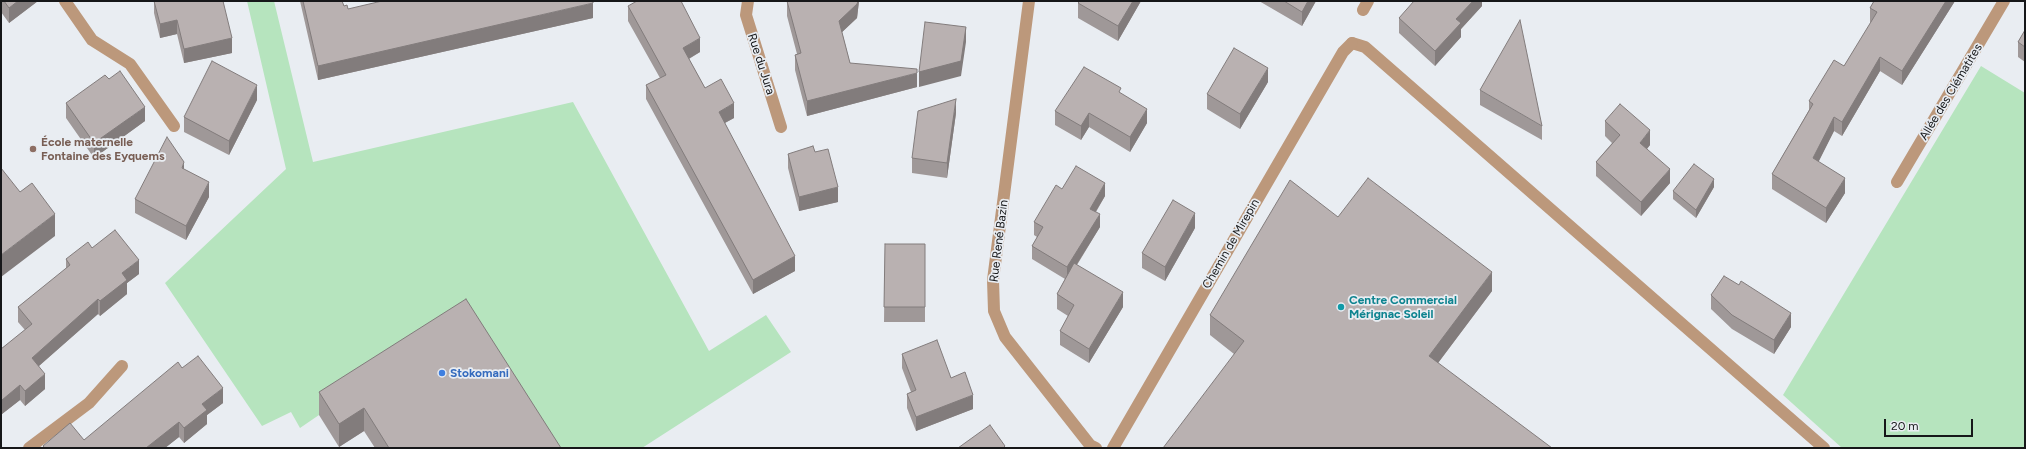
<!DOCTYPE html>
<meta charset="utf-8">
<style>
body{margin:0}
#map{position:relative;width:2026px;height:449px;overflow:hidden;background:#e9edf2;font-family:Figtree,sans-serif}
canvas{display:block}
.frame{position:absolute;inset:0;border:2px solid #161719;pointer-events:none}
.scale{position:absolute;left:1884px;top:419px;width:89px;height:18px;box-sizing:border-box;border:2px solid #161719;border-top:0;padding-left:5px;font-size:12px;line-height:14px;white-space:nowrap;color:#161719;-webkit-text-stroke:3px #e9edf2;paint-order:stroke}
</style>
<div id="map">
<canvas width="2026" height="449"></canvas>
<div class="frame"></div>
<div class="scale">20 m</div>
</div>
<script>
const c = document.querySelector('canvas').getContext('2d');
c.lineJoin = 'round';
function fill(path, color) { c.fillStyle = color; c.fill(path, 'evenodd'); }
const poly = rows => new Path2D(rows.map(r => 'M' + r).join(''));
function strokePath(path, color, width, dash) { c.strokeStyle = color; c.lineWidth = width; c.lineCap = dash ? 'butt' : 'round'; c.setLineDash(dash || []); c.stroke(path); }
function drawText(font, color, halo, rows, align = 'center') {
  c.font = font + ' Figtree,sans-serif'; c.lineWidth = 3.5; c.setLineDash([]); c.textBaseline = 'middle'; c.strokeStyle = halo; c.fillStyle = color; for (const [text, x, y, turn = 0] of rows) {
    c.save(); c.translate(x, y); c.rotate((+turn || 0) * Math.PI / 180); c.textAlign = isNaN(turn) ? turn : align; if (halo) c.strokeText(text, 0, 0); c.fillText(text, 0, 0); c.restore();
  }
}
fill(poly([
 [247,1,274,1,313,162,573,102,709,351,766,315,791,352,642,448,547,448,319,415,300,428,291,412,262,426,165,283,286,169],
 [1981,66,2025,93,2025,448,1842,448,1783,395]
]), '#b6e4be');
strokePath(poly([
 [1352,43,1365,47,1824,448]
]), '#bc987b', 12);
strokePath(poly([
 [65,1,92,40,130,64,174,126],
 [748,1,746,15,781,127],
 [1029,1,993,280,994,311,1005,337,1090,445,1096,448],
 [1363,10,1368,1],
 [1897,182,2004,1],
 [29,448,89,403,122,366],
 [1113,448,1343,52,1352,43]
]), '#bc987b', 12);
fill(poly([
 [1,1,38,1,9,23,1,12],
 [154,1,223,1,232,53,184,63,177,34,160,38,154,13],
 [300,1,342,1,344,6,348,9,593,18,318,80],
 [787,1,859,1,857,18,842,32,850,63,917,87,807,116,795,70,795,55,797,54,787,16],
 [1080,1,1141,1,1118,41,1078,18,1078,3],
 [1259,1,1316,1,1302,26],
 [1482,1,1482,6,1461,29,1461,37,1435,66,1399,33,1399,18],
 [1874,1,1955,1,1902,85,1880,71,1842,136,1834,131,1818,162,1845,193,1826,223,1772,189,1772,174,1809,110,1809,101,1844,66,1871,23,1870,22,1870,8],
 [628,6,700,52,689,59,705,88,734,118,725,123,795,271,753,294,646,99,646,85,660,78,628,21],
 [2025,30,2025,62,2018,57,2018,42],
 [1268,82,1240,129,1207,109,1207,94],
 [1480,90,1542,126,1542,140,1480,105],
 [1121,93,1147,123,1130,152,1089,127,1081,140,1055,125,1055,111],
 [257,100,229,155,184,132,184,117],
 [66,103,145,121,94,158,66,118],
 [956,113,947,178,912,173,912,158],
 [1605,121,1650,145,1647,149,1670,183,1641,216,1596,176,1596,162,1612,143,1605,136],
 [815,152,838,202,799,211,788,168,788,154],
 [184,169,209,197,186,240,135,213,135,199],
 [1714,187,1696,218,1673,199,1673,191],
 [1062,189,1105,196,1096,212,1100,227,1077,265,1123,307,1089,363,1060,345,1060,331,1068,316,1057,309,1057,294,1065,279,1032,259,1032,246,1037,237,1034,235,1034,222],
 [1338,217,1492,291,1438,363,1234,354,1210,335,1210,315],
 [1195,228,1165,281,1142,268,1142,253],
 [885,244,925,244,925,322,884,322],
 [92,248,139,274,127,283,127,294,100,316,98,314,39,366,45,389,25,406,20,400,2,414,1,412,1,349,25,330,18,322,18,307,66,269,66,259],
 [1711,295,1791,327,1774,354,1732,329,1711,309],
 [902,354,951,378,973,409,916,431,907,408,907,394,911,392,902,368],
 [182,368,223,403,207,415,207,424,184,443,179,437,165,448,43,448,43,446,84,440],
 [319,392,561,448,375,448,364,431,339,447,319,415]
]), '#9f9898');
fill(poly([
 [18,1,38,1,9,23,9,8],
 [858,1,859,1,857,18,839,35,839,21],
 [1133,1,1141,1,1118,41,1118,26],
 [1308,1,1316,1,1302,26,1302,12],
 [1473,1,1482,1,1482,6,1461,29,1461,37,1435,66,1435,51,1456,19],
 [1946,1,1955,1,1902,85,1902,71],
 [593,3,593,18,318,80,318,66],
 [177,20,177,34,160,38,160,24],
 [966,27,966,42,961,76,919,87,919,72],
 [232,38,232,53,184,63,184,49],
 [700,38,700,52,683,62,683,48],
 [1880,57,1880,71,1842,136,1842,122],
 [1268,68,1268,82,1240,129,1240,114],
 [917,73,917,87,807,116,807,101],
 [257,85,257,100,229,155,229,141],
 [956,99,956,113,947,178,947,163],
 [734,103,734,118,719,126,719,112],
 [145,107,145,121,94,158,94,143],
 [1147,109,1147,123,1130,152,1130,137],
 [1089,113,1089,127,1081,140,1081,126],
 [1834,117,1834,131,1813,173,1813,158],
 [1650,130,1650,145,1640,157,1640,143],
 [184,162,184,176,182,168],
 [1670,169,1670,183,1641,216,1641,202],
 [1845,178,1845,193,1826,223,1826,208],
 [1714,179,1714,187,1696,218,1696,210],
 [209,182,209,197,186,240,186,226],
 [1105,183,1105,196,1090,221,1090,209],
 [838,187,838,202,799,211,799,197],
 [1195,213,1195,228,1165,281,1165,267],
 [55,214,55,236,1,277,1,255],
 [1100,214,1100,227,1067,280,1067,267],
 [795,256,795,271,753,294,753,280],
 [139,260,139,274,127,283,127,294,100,316,100,301,122,273],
 [1492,272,1492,291,1429,375,1429,356],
 [1123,292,1123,307,1089,363,1089,349],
 [98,299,98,314,32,372,32,358],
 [1791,313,1791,327,1774,354,1774,340],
 [45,374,45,389,25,406,25,391],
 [20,385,20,400,2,414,2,400],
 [223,388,223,403,207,415,207,424,184,443,184,428,202,404],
 [973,395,973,409,916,431,916,417],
 [364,408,364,431,339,447,339,424],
 [179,422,179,437,165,448,146,448]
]), '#827c7c');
const building = poly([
 [4,1,18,1,9,8,4,1],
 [154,1,223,1,232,38,184,49,177,20,160,24,154,1],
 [303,1,342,1,344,6,347,5,348,9,382,1,593,1,593,3,318,66,303,1],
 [637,1,681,1,700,38,683,48,705,88,721,79,734,103,719,112,795,256,753,280,646,85,666,75,628,6,637,1],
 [787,1,858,1,857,4,839,21,850,63,917,69,917,73,807,101,795,55,801,53,787,1],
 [1080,1,1133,1,1118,26,1078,3,1080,1],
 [1284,1,1308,1,1302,12,1284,1],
 [1414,1,1473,1,1456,19,1461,23,1435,51,1399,18,1414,1],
 [1874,1,1946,1,1902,71,1880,57,1842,122,1834,117,1813,158,1845,178,1826,208,1772,174,1813,104,1809,101,1834,60,1844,66,1877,12,1870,8,1874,1],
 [1520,20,1542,126,1480,90,1520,20],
 [925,22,966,27,961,61,919,72,925,22],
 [2025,30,2025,47,2018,42,2025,30],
 [1234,48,1268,68,1240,114,1207,94,1234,48],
 [212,61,257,85,229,141,184,117,212,61],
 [1084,67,1121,88,1119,92,1147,109,1130,137,1089,113,1081,126,1055,111,1084,67],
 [120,71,145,107,94,143,66,103,105,75,109,79,120,71],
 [956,99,947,163,912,158,918,111,956,99],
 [1620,104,1650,130,1640,143,1670,169,1641,202,1596,162,1620,135,1605,121,1620,104],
 [167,137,184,162,182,168,209,182,186,226,135,199,167,137],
 [813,146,815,152,828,149,838,187,799,197,788,154,813,146],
 [1694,164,1714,179,1696,210,1673,191,1694,164],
 [1076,166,1105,183,1090,209,1100,214,1067,267,1032,246,1043,227,1034,222,1056,185,1062,189,1076,166],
 [1,168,20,192,32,183,55,214,1,255,1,168],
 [1368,178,1492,272,1429,356,1552,448,1163,448,1244,341,1210,315,1290,180,1338,217,1368,178],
 [1173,200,1195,213,1165,267,1142,253,1173,200],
 [115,230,139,260,122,273,127,280,100,301,98,299,32,358,45,374,25,391,20,385,2,400,1,398,1,349,32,324,18,307,70,265,66,259,88,242,92,248,115,230],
 [885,244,925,244,925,307,884,307,885,244],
 [1074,263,1123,292,1089,349,1060,331,1074,305,1057,294,1074,263],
 [1724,276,1739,285,1741,281,1791,313,1774,340,1732,315,1711,295,1724,276],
 [466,299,561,448,389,448,364,408,339,424,319,392,466,299],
 [937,340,951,378,965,372,973,395,916,417,907,394,916,390,902,354,937,340],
 [198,356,223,388,202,404,207,410,184,428,179,422,146,448,45,448,43,446,70,423,84,440,178,362,182,368,198,356],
 [990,425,1005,446,1003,448,958,448,990,425]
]);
fill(building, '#b9b1b1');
strokePath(building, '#827c7c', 1);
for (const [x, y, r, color] of [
 [33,149,4,"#8d6e63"],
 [1341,307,4,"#0f9aa8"],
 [442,373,4,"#3f7fe0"]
]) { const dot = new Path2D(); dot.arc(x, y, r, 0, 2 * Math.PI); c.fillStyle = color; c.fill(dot); strokePath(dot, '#e9edf2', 1.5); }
drawText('12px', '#161719', '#e9edf2', [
 ["Rue du Jura",761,64,72],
 ["Allée des Clématites",1951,92,-59],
 ["Rue René Bazin",999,241,-83],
 ["Chemin de Mirepin",1231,244,-60]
]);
drawText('bold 12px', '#785e54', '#e9edf2', [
 ["École maternelle",41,142],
 ["Fontaine des Eyquems",41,156]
], 'left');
drawText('bold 12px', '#0d838f', '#e9edf2', [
 ["Centre Commercial",1349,300],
 ["Mérignac Soleil",1349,314]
], 'left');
drawText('bold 12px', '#366cbe', '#e9edf2', [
 ["Stokomani",450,373]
], 'left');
</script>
